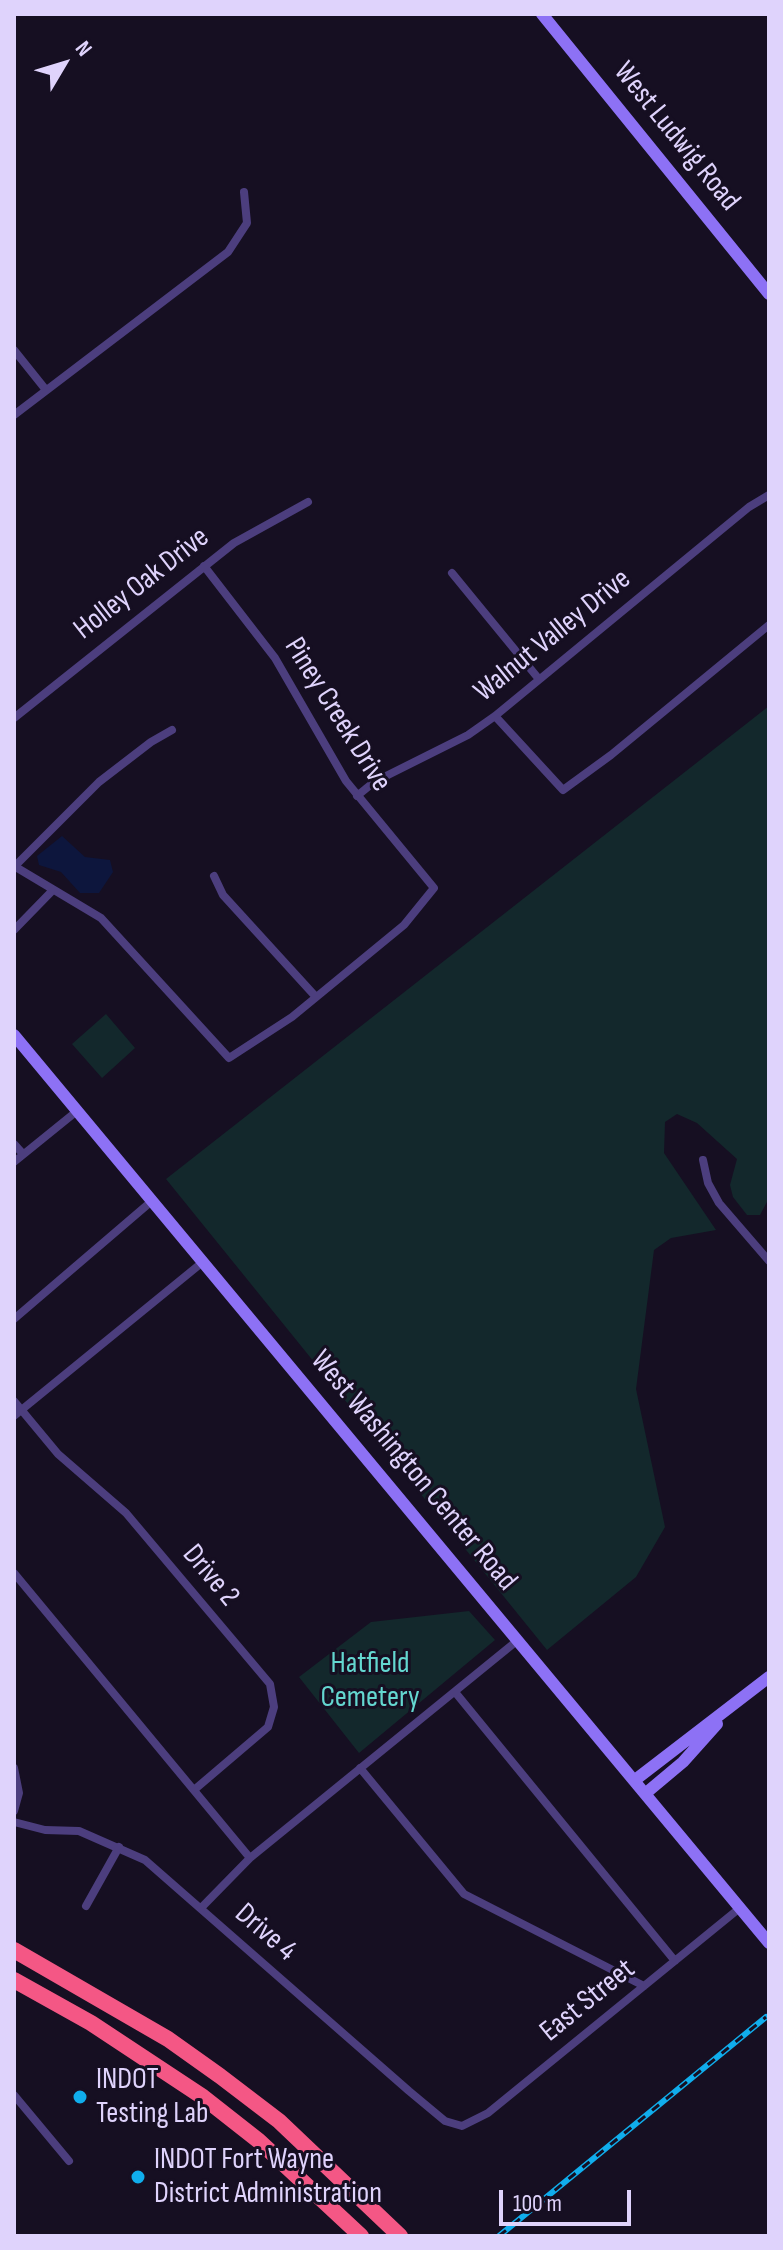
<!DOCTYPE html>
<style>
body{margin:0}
#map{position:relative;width:783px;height:2250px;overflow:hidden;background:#160f22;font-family:"Sofia Sans Condensed",sans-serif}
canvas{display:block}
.frame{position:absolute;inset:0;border:16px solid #dfd3fc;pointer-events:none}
.north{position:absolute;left:24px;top:24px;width:80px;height:80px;-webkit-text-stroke:6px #160f22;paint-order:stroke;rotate:52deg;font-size:22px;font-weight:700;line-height:32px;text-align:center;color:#dfd3fc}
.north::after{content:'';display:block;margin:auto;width:28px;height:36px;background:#dfd3fc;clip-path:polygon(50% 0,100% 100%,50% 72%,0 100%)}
.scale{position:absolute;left:499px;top:2190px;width:132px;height:36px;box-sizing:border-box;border:4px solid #dfd3fc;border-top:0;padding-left:10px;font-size:24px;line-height:28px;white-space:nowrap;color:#dfd3fc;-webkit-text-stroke:6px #160f22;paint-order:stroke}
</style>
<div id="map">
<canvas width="783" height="2250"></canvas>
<div class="frame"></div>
<div class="north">N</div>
<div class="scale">100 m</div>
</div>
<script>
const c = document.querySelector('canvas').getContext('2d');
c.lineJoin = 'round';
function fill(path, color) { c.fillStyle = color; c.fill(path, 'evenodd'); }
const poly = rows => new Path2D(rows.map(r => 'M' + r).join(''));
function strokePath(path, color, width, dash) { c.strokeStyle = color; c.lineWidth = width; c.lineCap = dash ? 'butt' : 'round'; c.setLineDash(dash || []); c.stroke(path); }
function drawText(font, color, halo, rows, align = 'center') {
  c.font = font + ' "Sofia Sans Condensed",sans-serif'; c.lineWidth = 6; c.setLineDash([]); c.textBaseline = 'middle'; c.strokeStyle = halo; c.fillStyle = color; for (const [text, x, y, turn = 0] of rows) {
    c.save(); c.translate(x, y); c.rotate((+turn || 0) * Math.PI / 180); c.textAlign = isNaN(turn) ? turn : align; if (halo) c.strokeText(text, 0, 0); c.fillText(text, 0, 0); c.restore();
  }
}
fill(poly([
 [769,706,769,1198,760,1215,747,1215,733,1197,730,1185,737,1159,697,1123,677,1114,665,1122,664,1153,716,1230,671,1238,654,1250,636,1389,665,1527,636,1577,547,1650,166,1179],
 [106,1014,135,1048,102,1078,72,1044],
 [469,1611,495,1640,359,1753,299,1677,371,1622]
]), '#13282c');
fill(poly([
 [62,836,85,857,110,860,113,872,99,893,80,893,61,872,39,865,37,856]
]), '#0d163d');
strokePath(poly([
 [14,350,46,390],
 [14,415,228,252,247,223,244,192],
 [452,573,538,678],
 [495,716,563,790,611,755,769,625],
 [14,718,234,543,308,502],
 [357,796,374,782,468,735,495,716,749,507,769,495],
 [14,866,101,918,229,1058,292,1017,404,925,434,888,346,781,275,658,204,566],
 [14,867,99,782,151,742,172,730],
 [214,876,223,895,316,997],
 [14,930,52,891],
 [14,1144,23,1154],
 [703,1160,708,1183,719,1203,769,1261],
 [14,1162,77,1111],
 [14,1319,153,1200],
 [14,1401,58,1454,126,1513,270,1684,274,1707,268,1727,194,1790],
 [14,1416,204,1261],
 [14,1573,250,1858],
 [455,1692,675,1961],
 [14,1768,19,1793,14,1811],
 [360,1768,464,1894,644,1986],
 [14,1822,45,1830,79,1831,145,1860,409,2091,445,2121,462,2126,488,2113,741,1907],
 [86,1906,119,1847],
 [201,1908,250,1858,518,1640],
 [14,2095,69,2161]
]), '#4c3e7e', 8);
strokePath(poly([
 [542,14,769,294],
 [14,1035,769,1943],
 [635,1780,769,1677],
 [646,1793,683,1762,717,1724]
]), '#8d71f5', 12);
strokePath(poly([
 [14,1950,168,2039,220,2076,279,2121,400,2236],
 [14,1980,91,2023,203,2097,259,2141,361,2236]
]), '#f45785', 16);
const rail = poly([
 [499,2236,766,2017]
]);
strokePath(rail, '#10adec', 6);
strokePath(rail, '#160f22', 3, [9]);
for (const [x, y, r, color] of [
 [80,2097,8,"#10adec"],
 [138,2177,8,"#10adec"]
]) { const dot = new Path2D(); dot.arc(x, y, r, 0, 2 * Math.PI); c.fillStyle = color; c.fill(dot); strokePath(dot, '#160f22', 3); }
drawText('30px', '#dfd3fc', '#160f22', [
 ["West Ludwig Road",676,137,51],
 ["Holley Oak Drive",142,584,-38],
 ["Walnut Valley Drive",553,636,-39],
 ["Piney Creek Drive",337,715,58],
 ["West Washington Center Road",413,1471,50],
 ["Drive 2",210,1576,50],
 ["Drive 4",265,1933,41],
 ["East Street",588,2001,-39]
]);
drawText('30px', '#64d7d0', '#160f22', [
 ["Hatfield",370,1664],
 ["Cemetery",370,1698]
]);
drawText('30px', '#dfd3fc', '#160f22', [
 ["INDOT",96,2080],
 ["Testing Lab",96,2114],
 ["INDOT Fort Wayne",154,2160],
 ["District Administration",154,2194]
], 'left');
</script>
